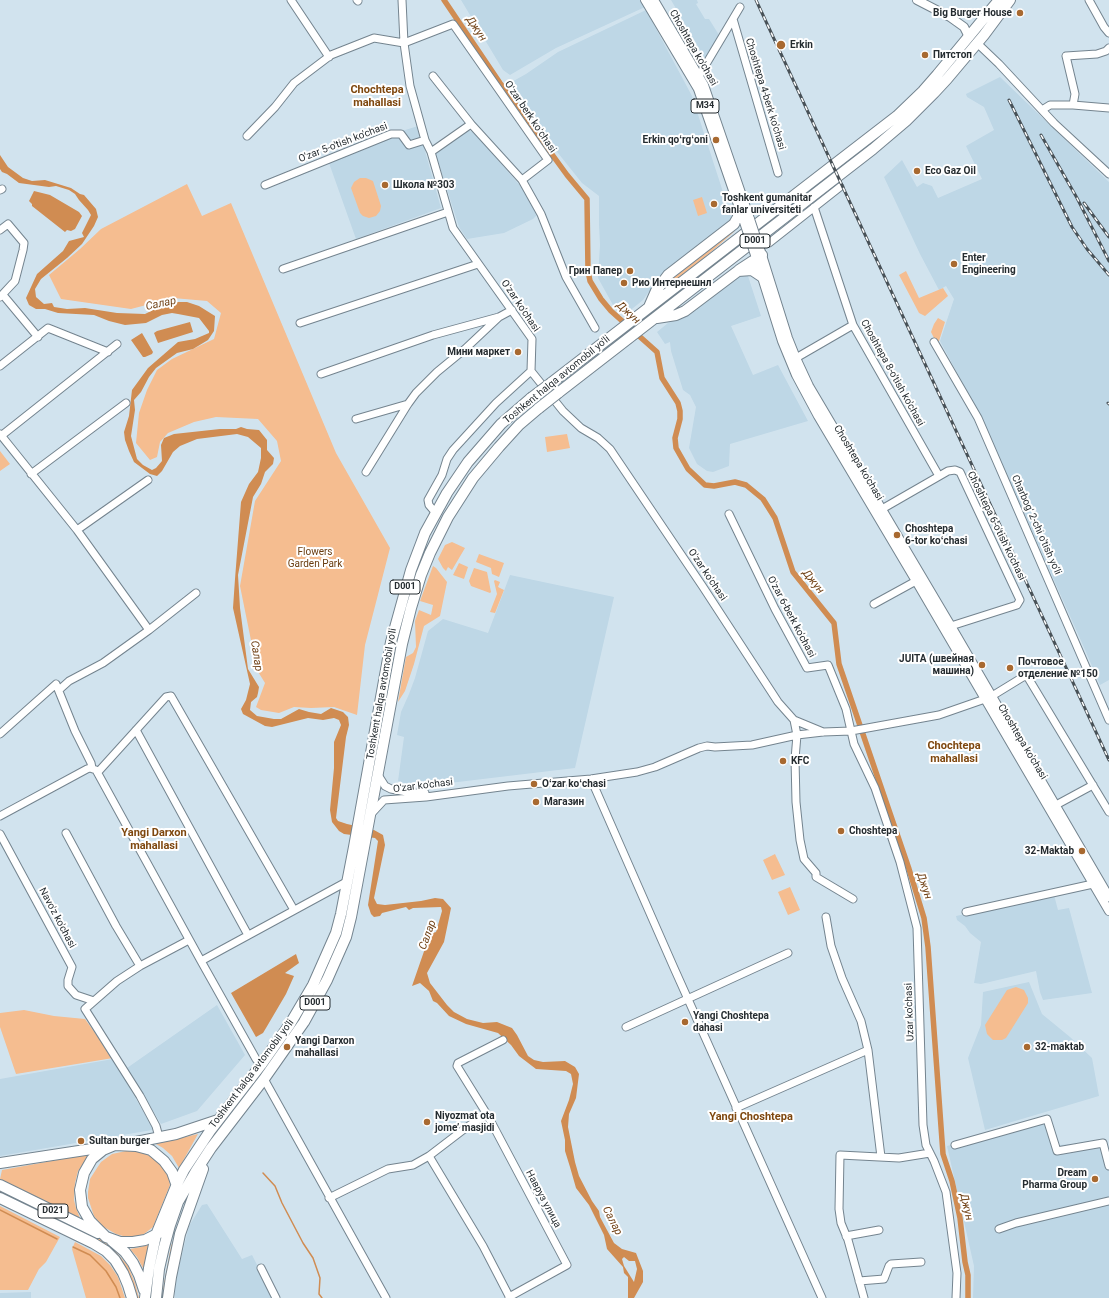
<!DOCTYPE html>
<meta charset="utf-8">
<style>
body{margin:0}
canvas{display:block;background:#d1e3ee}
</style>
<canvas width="1109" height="1298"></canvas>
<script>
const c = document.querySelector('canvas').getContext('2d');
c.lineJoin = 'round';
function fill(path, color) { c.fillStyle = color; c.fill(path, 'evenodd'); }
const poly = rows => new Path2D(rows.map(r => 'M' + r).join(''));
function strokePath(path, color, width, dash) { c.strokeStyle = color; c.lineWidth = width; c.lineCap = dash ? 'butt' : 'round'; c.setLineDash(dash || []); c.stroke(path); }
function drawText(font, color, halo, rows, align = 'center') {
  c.font = font + ' Roboto,sans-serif'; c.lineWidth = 4; c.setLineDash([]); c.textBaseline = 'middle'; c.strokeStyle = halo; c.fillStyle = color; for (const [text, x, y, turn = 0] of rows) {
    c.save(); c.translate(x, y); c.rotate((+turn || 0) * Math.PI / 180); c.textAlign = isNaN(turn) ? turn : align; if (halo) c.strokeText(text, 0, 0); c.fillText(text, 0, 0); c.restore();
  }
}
fill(poly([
 [461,0,640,0,645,7,556,48,510,75,503,70],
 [671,0,697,0,698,3,696,4,705,19,709,19,719,35,719,38,706,60],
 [646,10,692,96,732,220,660,276,643,300,627,313,613,305,598,278,600,245,599,224,599,196,582,183,542,133,508,84,526,74,558,52],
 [1000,77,1109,182,1109,680,1100,685,1086,652,983,421,940,341,954,299,946,286,939,290,920,254,884,177,902,160,917,187,923,183,932,186,938,198,982,179,966,146,994,130,984,107,967,97,966,94],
 [418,126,441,208,356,239,329,163,402,131],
 [466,130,473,132,524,190,537,215,533,219,504,233,467,239,459,227,435,152],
 [740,276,748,276,761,316,731,326,753,375,778,365,808,421,730,444,729,466,713,472,707,471,697,464,689,448,696,407,690,395,683,390,671,351,670,342,665,344,657,332,668,323,693,312],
 [510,575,614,597,575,768,416,787,398,781,404,737,397,735,401,712,409,694,415,678,428,631,443,619,488,633],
 [1054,895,1058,910,1069,908,1092,993,1043,1000,1040,992,1036,971,981,984,974,983,981,942,970,933,965,926,957,920,956,916],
 [1029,982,1042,1014,1070,1037,1092,1058,1099,1096,985,1130,968,1058,981,1025,983,992],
 [217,1005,245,1055,197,1111,161,1124,127,1068],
 [113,1059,152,1127,152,1130,0,1156,0,1079],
 [1046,1121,1059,1145,1105,1141,1109,1159,1109,1298,973,1298,974,1266,947,1146],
 [207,1204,242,1259,252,1255,274,1298,175,1298,175,1283,189,1226,202,1205],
 [31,1292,31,1298,0,1298,0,1293]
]), '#bed7e6');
fill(poly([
 [360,178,366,178,373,181,381,206,380,211,376,216,369,218,363,216,360,213,351,188,354,182],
 [187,184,202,216,231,203,336,453,390,548,365,645,357,715,334,707,311,708,294,707,279,713,261,710,256,707,265,683,257,670,240,586,255,501,281,461,277,441,258,419,216,417,194,422,168,433,160,442,157,457,150,460,136,443,139,413,147,390,157,370,172,359,214,339,221,313,207,301,173,298,131,309,61,299,49,275,80,249,101,229],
 [702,197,707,213,698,216,693,200],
 [735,231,688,272,660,293,672,278,728,234],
 [906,271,919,298,943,288,948,296,925,316,919,313,899,275],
 [938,318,945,322,939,341,936,342,931,332,934,324],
 [567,434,570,448,547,452,545,437],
 [0,451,10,464,0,471],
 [452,542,465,548,452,570,448,567,446,571,443,568,438,559,445,545],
 [479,554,504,563,499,577,492,574,491,568,476,562],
 [459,563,468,567,464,579,453,575],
 [433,566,436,568,447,582,440,616,424,626,414,664,405,691,398,702,406,657,413,653,416,647,415,621,419,610,431,615,433,605,420,601],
 [474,568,487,572,491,592,490,593,471,586,469,581],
 [495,580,500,582,498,587,504,590,495,613,490,612,497,594,494,581],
 [775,854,785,875,772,880,763,860],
 [790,887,800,910,788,915,778,892],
 [1016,987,1024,990,1028,998,1028,1003,1006,1038,1002,1040,993,1040,987,1034,985,1025,1007,990],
 [24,1010,54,1016,85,1019,113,1058,16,1074,0,1027,0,1013],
 [198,1134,179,1168,172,1156,163,1148,156,1144],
 [126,1151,141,1152,154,1158,160,1163,168,1173,170,1185,153,1227,144,1234,137,1236,123,1236,116,1234,102,1226,94,1216,88,1198,88,1192,90,1179,97,1168,101,1162,112,1154],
 [90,1154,78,1171,75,1183,74,1200,76,1208,80,1218,0,1179,2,1170],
 [0,1190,94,1235,113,1248,128,1266,135,1283,139,1298,135,1298,122,1264,0,1195],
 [190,1192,165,1298,162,1298,164,1283,171,1246],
 [0,1206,60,1237,46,1262,39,1269,28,1290,0,1290],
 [75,1242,101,1256,110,1265,118,1277,125,1298,86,1298,72,1249],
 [149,1244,144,1270,137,1257,130,1249,141,1247]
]), '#f5bd90');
fill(poly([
 [0,155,8,167,23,178,32,181,45,180,71,188,80,194,84,195,96,209,98,217,94,226,82,244,67,258,41,279,35,289,36,297,44,304,52,303,54,307,67,309,85,308,117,313,145,314,169,302,187,302,199,306,215,316,214,331,208,340,193,349,177,353,156,368,149,377,141,392,134,400,135,410,131,436,137,459,143,465,152,470,156,468,162,461,161,445,164,438,174,434,220,429,236,429,241,427,247,429,259,430,267,440,267,450,274,458,273,464,265,472,261,484,253,497,238,575,240,608,248,669,259,687,258,693,257,697,251,702,250,710,257,716,274,719,281,719,299,709,309,712,321,714,331,708,343,712,348,717,349,725,346,737,336,818,338,821,347,824,374,830,383,835,385,845,374,898,377,904,385,905,421,901,435,898,443,899,451,908,449,918,444,942,427,973,430,983,447,1005,454,1012,467,1019,483,1023,497,1022,512,1028,517,1035,528,1056,534,1060,543,1062,565,1061,575,1067,579,1074,576,1098,569,1114,568,1127,575,1162,579,1176,592,1201,599,1211,600,1217,614,1243,622,1249,636,1253,643,1271,643,1282,634,1298,628,1298,628,1277,624,1273,623,1267,607,1249,604,1235,589,1205,576,1188,570,1167,565,1151,565,1140,561,1121,569,1100,573,1084,571,1074,566,1071,536,1069,519,1056,511,1045,498,1033,466,1024,449,1016,437,1003,433,1001,429,991,420,983,412,986,430,934,436,932,442,911,441,907,413,908,409,910,406,907,382,913,380,916,374,917,371,914,368,905,378,841,375,838,344,834,339,831,332,822,330,810,334,768,334,742,341,725,339,720,334,718,323,720,308,718,272,727,265,726,243,714,241,709,246,700,250,684,233,608,235,579,241,502,249,484,258,472,261,458,261,448,248,437,237,434,197,439,180,446,173,452,162,471,157,476,150,474,134,462,129,451,125,440,124,432,129,416,132,390,148,368,178,342,195,339,209,333,209,331,199,318,178,314,172,313,162,315,146,323,125,325,109,321,94,315,58,313,45,309,36,309,29,305,26,298,37,274,63,251,69,241,84,237,82,233,91,215,88,210,79,200,75,194,69,190,56,186,49,187,19,183,7,174,2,172,0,169],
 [624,1257,629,1261,635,1261,637,1269,634,1282,624,1266,622,1259],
 [34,191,50,195,79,212,82,216,75,229,71,231,67,230,65,232,32,206,32,204,29,201],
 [190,322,193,332,158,343,154,333,157,331],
 [142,333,153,352,152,354,145,357,143,357,131,340],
 [296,954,299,963,285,973,294,976,286,994,266,1028,263,1033,256,1037,231,993]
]), '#d08c52');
strokePath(poly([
 [263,1173,275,1186,282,1203,303,1243,313,1258,320,1278,319,1294,322,1298],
 [0,1210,57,1239],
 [73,1247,90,1255,106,1271,116,1287,120,1298]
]), '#d08c52', 1.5);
strokePath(poly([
 [444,0,500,83,567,175,587,199,588,271,590,281,601,299,611,311,657,352,662,378,678,403,680,411,680,419,675,438,676,448,688,469,705,485,714,486,735,482,746,485,763,499,775,518,793,572,834,623,839,664,909,869,924,918,928,947,943,1154,952,1181,960,1218,965,1262,968,1275,968,1298]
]), '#d08c52', 5.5);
const minor = poly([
 [291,0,329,57],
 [357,0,358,1],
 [402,0,404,43,410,86,425,140,431,152,453,228,532,339,531,371,563,411,581,428,598,438,610,449,703,587,778,702,794,720,823,732],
 [1089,0,1104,27,1109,33],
 [733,19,778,173],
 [977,43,999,64,1054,123,1109,174],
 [433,76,471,124,522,180,541,214,566,277,595,328],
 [695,78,699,76,740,7],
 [1073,105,1075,94,1066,56,1097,54,1106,51,1109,48],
 [1042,110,1050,105,1073,105,1109,108],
 [247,136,275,107,294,83,331,55,374,38,404,43,453,24,548,160,522,180],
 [431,152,471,124],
 [265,185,391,134,401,134,409,145,425,140],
 [0,190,2,189],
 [814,207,853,325,939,476],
 [0,230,8,224,24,243,23,250,15,281,0,297],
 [769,243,840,187],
 [283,269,448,212],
 [3,295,38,337],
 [300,323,478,264],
 [934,342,978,418,1109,720],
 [796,358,853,325],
 [0,366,48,328,108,352],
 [321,374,433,335,499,317,512,310],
 [356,419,408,404],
 [0,434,77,530,149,630],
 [1,436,117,344],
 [366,472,408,404,416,393,437,372,465,349,499,317],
 [31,474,126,403],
 [882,509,948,471,955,470,960,472,1020,600,1017,605,951,626],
 [435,512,429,505,428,500,442,475,447,459,453,450,496,403,531,371],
 [729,514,775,609,807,668,828,665,846,709,854,744,875,788,900,862,917,928,923,1125,926,1145,934,1161,946,1192,957,1273,956,1298],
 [77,530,148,480],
 [874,604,916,581],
 [59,690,69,681,103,663,149,630,196,593],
 [992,696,1023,677,1027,676,1109,812],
 [794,720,797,735,823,732,851,731,939,715,985,699],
 [136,730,248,935],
 [0,734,56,684,75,731,91,763,92,768],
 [98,772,166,697,171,696,294,910],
 [378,775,385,786,391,789,412,793,425,793],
 [591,779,674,968,822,1298],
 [1056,805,1093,785],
 [371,814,384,800,426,797,508,786,591,779,637,772,655,767,699,748,707,746,715,747,752,745,797,735,795,759,796,802,800,840,804,859,816,873,816,877,853,899],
 [0,816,87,769,90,768,96,770,201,961,256,1059,261,1065],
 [66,833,116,926,140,966],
 [0,834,72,967,68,980,68,986,76,995,94,1001],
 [966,912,1093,884],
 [826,917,831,946,842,978,861,1021,868,1050],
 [201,961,348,881],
 [626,1027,788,953],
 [503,1040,458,1063,457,1066,488,1116,567,1265,509,1297],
 [264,1079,386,1298],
 [736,1108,868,1050,881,1157],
 [159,1137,156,1126,140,1096,85,1009,117,981,140,966,189,940],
 [955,1145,1047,1119,1057,1151,1103,1143,1109,1166],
 [429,1156,483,1246,510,1298],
 [329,1198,388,1169,413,1165,429,1156,463,1130,479,1119,488,1116],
 [999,1229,1016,1223,1109,1201],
 [846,1236,879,1230],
 [261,1268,276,1298],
 [859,1281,884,1279,889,1266,891,1264,921,1262],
 [864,1298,848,1240,841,1223,839,1209,840,1155,899,1158,930,1153]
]);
const major = poly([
 [645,0,698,89,744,222],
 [654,0,704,85,750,219],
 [917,0,950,17,964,27,969,37],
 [761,252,788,338,796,358,809,386,951,626,1109,897],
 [755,255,782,341,796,375,818,416,916,581,1109,911]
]);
const highway = poly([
 [739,270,762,255],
 [649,307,656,291,668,275,734,224,738,217,739,204],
 [657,318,676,315,685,311,738,271,752,270,761,276],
 [551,383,897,116,923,91,937,75,999,0],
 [558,393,873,149,906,121,934,93,947,79,984,35,1010,0],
 [131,1143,176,1134,218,1120],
 [0,1163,105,1147],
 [0,1185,98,1233],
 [0,1198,93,1243,106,1251,115,1260,123,1273,128,1285,132,1298],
 [159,1233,145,1240,133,1242,120,1242,106,1237,90,1221,82,1207,80,1190,84,1173,92,1159,103,1150,115,1145,136,1146,151,1150,164,1161,172,1172,177,1186],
 [112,1241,125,1252,133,1263,139,1275,144,1290],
 [145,1298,149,1268,156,1235,177,1184,184,1170,210,1131,261,1065,290,1024,313,985,336,933,341,914,354,847,391,642,411,570,425,533,447,493,468,462,501,424,531,398],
 [156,1298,159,1269,164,1247,170,1225,178,1202,196,1171,211,1148,264,1079,304,1022,327,980,346,937,351,917,402,644,411,608,421,575,430,553,448,517,473,478,499,447,519,425,539,408],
 [168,1298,171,1277,180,1234,203,1169]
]);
strokePath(minor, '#74848f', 9);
strokePath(major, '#74848f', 10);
strokePath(highway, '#74848f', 12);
strokePath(minor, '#fff', 7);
strokePath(major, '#fff', 8);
strokePath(highway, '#fff', 10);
const rail = poly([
 [756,0,1109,760],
 [1009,100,1072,227,1087,249,1109,275],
 [1041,135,1077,198,1109,261],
 [1084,203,1109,237],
 [1108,403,1109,404]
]);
strokePath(rail, '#485157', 3);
strokePath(rail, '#fff', 1.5, [4.5]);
const majorBridge = poly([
 [750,219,761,252],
 [744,222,755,255]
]);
const highwayBridge = poly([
 [531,398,551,383],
 [539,408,558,393]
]);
strokePath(majorBridge, '#74848f', 10, []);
strokePath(highwayBridge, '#74848f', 12, []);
strokePath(majorBridge, '#fff', 8);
strokePath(highwayBridge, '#fff', 10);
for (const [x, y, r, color] of [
 [1020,13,4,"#a86930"],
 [781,45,5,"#a86930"],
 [925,55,4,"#a86930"],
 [716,140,4,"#a86930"],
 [917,171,4,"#a86930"],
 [385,185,4,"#a86930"],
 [714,204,4,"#a86930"],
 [954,264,4,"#a86930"],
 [630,271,4,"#a86930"],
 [624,283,4,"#a86930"],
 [518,352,4,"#a86930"],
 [897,535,4,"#a86930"],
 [982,665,4,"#a86930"],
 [1010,668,4,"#a86930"],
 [783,761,4,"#a86930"],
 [534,784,4,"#a86930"],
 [536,802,4,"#a86930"],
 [841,831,4,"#a86930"],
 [1082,851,4,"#a86930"],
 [685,1022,4,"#a86930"],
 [287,1047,4,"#a86930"],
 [1027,1047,4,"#a86930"],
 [427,1122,4,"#a86930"],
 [81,1141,4,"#a86930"],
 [1095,1179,4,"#a86930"]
]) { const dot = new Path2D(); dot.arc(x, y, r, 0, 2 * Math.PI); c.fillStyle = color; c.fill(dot); strokePath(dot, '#fff', 1.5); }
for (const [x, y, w] of [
 [705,106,28],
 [755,241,30],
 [405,587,30],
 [315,1003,30],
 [53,1211,30]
]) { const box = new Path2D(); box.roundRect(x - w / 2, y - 7, w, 14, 3); c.fillStyle = '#fff'; c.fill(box); strokePath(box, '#252c30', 1); }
drawText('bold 9px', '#252c30', null, [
 ["M34",705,106],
 ["D001",755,241],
 ["D001",405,587],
 ["D001",315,1003],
 ["D021",53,1211]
]);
drawText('bold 10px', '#252c30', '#fff', [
 ["Big Burger House",1012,13,"right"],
 ["Erkin",790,45],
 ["Питстоп",933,55],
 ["Erkin qoʻrgʻoni",708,140,"right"],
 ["Eco Gaz Oil",925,171],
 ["Школа №303",393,185],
 ["Toshkent gumanitar",722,198],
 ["fanlar universiteti",722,210],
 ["Enter",962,258],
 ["Engineering",962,270],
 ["Грин Папер",622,271,"right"],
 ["Рио Интернешнл",632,283],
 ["Мини маркет",510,352,"right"],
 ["Choshtepa",905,529],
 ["6-tor koʻchasi",905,541],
 ["JUITA (швейная",974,659,"right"],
 ["машина)",974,671,"right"],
 ["Почтовое",1018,662],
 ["отделение №150",1018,674],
 ["KFC",791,761],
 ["Oʻzar koʻchasi",542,784],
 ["Магазин",544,802],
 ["Choshtepa",849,831],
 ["32-Maktab",1074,851,"right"],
 ["Yangi Choshtepa",693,1016],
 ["dahasi",693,1028],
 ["Yangi Darxon",295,1041],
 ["mahallasi",295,1053],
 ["32-maktab",1035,1047],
 ["Niyozmat ota",435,1116],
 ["jome’ masjidi",435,1128],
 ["Sultan burger",89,1141],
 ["Dream",1087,1173,"right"],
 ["Pharma Group",1087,1185,"right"]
], 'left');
drawText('10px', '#252c30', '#fff', [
 ["Choshtepa ko'chasi",693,48,60],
 ["Choshtepa 4-berk ko'chasi",765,94,73],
 ["Oʻzar berk koʻchasi",530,117,56],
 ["O'zar 5-o'tish ko'chasi",343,143,-21],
 ["O'zar ko'chasi",520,306,56],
 ["Choshtepa 8-o'tish ko'chasi",892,373,61],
 ["Toshkent halqa avtomobil yo'li",557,380,-39],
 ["Choshtepa ko'chasi",858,463,59],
 ["Charbog' 2-chi o'tish yo'li",1036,525,66],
 ["Choshtepa 6-o'tish ko'chasi",996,526,64],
 ["O'zar ko'chasi",707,575,56],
 ["O'zar 6-berk ko'chasi",791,617,62],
 ["Toshkent halqa avtomobil yo'li",382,694,-80],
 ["Choshtepa ko'chasi",1022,742,59],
 ["O'zar ko'chasi",423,786,-7],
 ["Navo'z ko'chasi",57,918,62],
 ["Uzar ko'chasi",910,1012,-92],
 ["Toshkent halqa avtomobil yo'li",252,1074,-53],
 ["Навруз улица",543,1199,62]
]);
drawText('10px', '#693c0f', '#fff', [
 ["Flowers",315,552],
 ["Garden Park",315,564]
]);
drawText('italic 11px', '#724419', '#fff', [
 ["Джун",476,29,56],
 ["Салар",161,304,-12],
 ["Джун",628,313,43],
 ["Джун",813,582,51],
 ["Салар",256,656,81],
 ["Джун",924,886,71],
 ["Салар",428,935,-70],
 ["Джун",966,1207,77],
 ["Салар",612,1221,63]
]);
drawText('bold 11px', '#7e470e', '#fff', [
 ["Chochtepa",377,90],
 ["mahallasi",377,103],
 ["Chochtepa",954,746],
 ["mahallasi",954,759],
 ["Yangi Darxon",154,833],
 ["mahallasi",154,846],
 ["Yangi Choshtepa",751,1117]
]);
</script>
